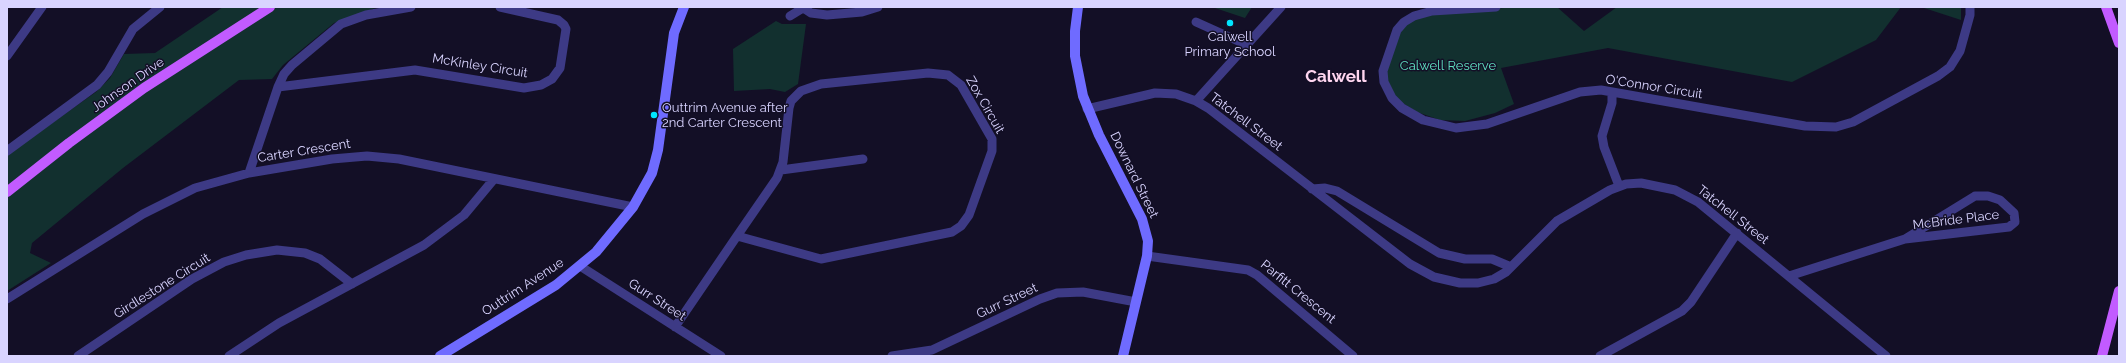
<!DOCTYPE html>
<style>
body{margin:0}
#map{position:relative;width:2126px;height:363px;overflow:hidden;background:#130f26;font-family:Raleway,sans-serif}
canvas{display:block}
.frame{position:absolute;inset:0;border:8px solid #d9d4ff;pointer-events:none}
</style>
<div id="map">
<canvas width="2126" height="363"></canvas>
<div class="frame"></div>
</div>
<script>
const c = document.querySelector('canvas').getContext('2d');
c.lineJoin = 'round';
function fill(path, color) { c.fillStyle = color; c.fill(path, 'evenodd'); }
const poly = rows => new Path2D(rows.map(r => 'M' + r).join(''));
function strokePath(path, color, width, dash) { c.strokeStyle = color; c.lineWidth = width; c.lineCap = dash ? 'butt' : 'round'; c.setLineDash(dash || []); c.stroke(path); }
function drawText(font, color, halo, rows, align = 'center') {
  c.font = font + ' Raleway,sans-serif'; c.lineWidth = 3; c.setLineDash([]); c.textBaseline = 'middle'; c.strokeStyle = halo; c.fillStyle = color; for (const [text, x, y, turn = 0] of rows) {
    c.save(); c.translate(x, y); c.rotate((+turn || 0) * Math.PI / 180); c.textAlign = isNaN(turn) ? turn : align; if (halo) c.strokeText(text, 0, 0); c.fillText(text, 0, 0); c.restore();
  }
}
fill(poly([
 [223,7,378,7,334,23,283,65,272,79,239,80,123,168,32,243,30,253,51,263,7,291,7,155,96,92,110,78,124,54,155,53],
 [1212,7,1252,7,1245,18],
 [1517,7,1557,7,1584,31,1617,7,1901,7,1876,40,1792,82,1608,48,1501,68,1514,104,1495,113,1465,121,1440,120,1417,112,1399,101,1387,84,1387,69,1402,27,1425,14],
 [1921,7,1961,7,1961,20],
 [776,21,782,24,806,24,798,84,785,92,770,89,734,91,733,49]
]), '#12302f');
strokePath(poly([
 [802,7,811,13,827,15,862,12,878,7],
 [1496,7,1432,11,1414,16,1404,22,1397,30,1383,71,1384,82,1392,98,1402,108,1423,120,1456,128,1487,124,1580,92,1601,90,1805,126,1836,127,1853,122,1938,76,1950,67,1960,51,1970,15,1970,7],
 [790,16,803,8],
 [1196,22,1247,45],
 [7,56,42,7],
 [928,73,948,75,961,85,992,139,992,151,969,215,961,226,952,232,821,259,737,236,777,178,783,162,789,108,791,101,801,91,821,84,928,73],
 [278,87,415,70,524,88,541,85,552,79,560,68,566,29,564,25,558,20,500,7],
 [1612,92,1612,103,1602,136,1604,147,1619,186],
 [1196,101,1281,7],
 [1087,109,1155,93,1176,94,1196,101,1208,108,1410,264,1434,277,1460,283,1478,283,1494,279,1506,272,1557,221,1610,190,1626,184,1641,183,1675,190,1698,202,1886,356],
 [7,151,97,85,108,72,133,29,160,7],
 [781,170,863,159],
 [249,173,278,87,284,74,292,65,341,24,366,15,411,7],
 [1312,189,1325,188,1337,191,1439,253,1465,259,1492,259,1511,267],
 [1975,196,1988,196,2000,200,2014,213,2015,222,2009,227,1905,239,1975,196],
 [1147,256,1248,270,1257,275,1353,356],
 [580,266,721,356],
 [1789,276,1905,239],
 [7,299,143,214,195,188,249,173,332,159,367,156,399,159,633,207],
 [675,327,737,236],
 [78,356,192,279,224,262,246,255,277,250,305,253,320,259,352,284],
 [229,356,279,323,424,245,464,215,494,179],
 [892,356,932,350,1040,299,1057,293,1083,292,1136,302],
 [1600,356,1682,311,1691,302,1737,233]
]), '#3d3a85', 9);
strokePath(poly([
 [1078,7,1075,31,1075,56,1083,96,1099,135,1142,219,1148,241,1147,256,1123,356],
 [440,356,556,285,596,252,633,207,652,173,658,150,674,33,684,7]
]), '#6f6bff', 10);
strokePath(poly([
 [2106,7,2119,43],
 [7,192,69,143,144,88,270,7],
 [2102,356,2119,291]
]), '#c25bff', 10);
for (const [x, y, r, color] of [
 [1230,23,4,"#00e5ff"],
 [654,115,4,"#00e5ff"]
]) { const dot = new Path2D(); dot.arc(x, y, r, 0, 2 * Math.PI); c.fillStyle = color; c.fill(dot); strokePath(dot, '#130f26', 1.5); }
drawText('13px', '#d9d4ff', '#130f26', [
 ["Calwell",1230,37],
 ["Primary School",1230,52],
 ["Outtrim Avenue after",662,108,"left"],
 ["2nd Carter Crescent",662,123,"left"]
]);
drawText('13px', '#d9d4ff', '#130f26', [
 ["McKinley Circuit",480,66,9],
 ["Johnson Drive",128,85,-35],
 ["O'Connor Circuit",1654,87,9],
 ["Zox Circuit",985,105,60],
 ["Tatchell Street",1246,122,37],
 ["Carter Crescent",304,151,-9],
 ["Downard Street",1134,175,64],
 ["Tatchell Street",1733,215,38],
 ["McBride Place",1956,220,-7],
 ["Girdlestone Circuit",162,286,-32],
 ["Outtrim Avenue",523,287,-33],
 ["Parfitt Crescent",1298,292,39],
 ["Gurr Street",657,300,33],
 ["Gurr Street",1007,301,-25]
]);
drawText('13px', '#5fe0c0', '#130f26', [
 ["Calwell Reserve",1448,66]
]);
drawText('bold 17px', '#ffd6f0', '#130f26', [
 ["Calwell",1336,77]
]);
</script>
